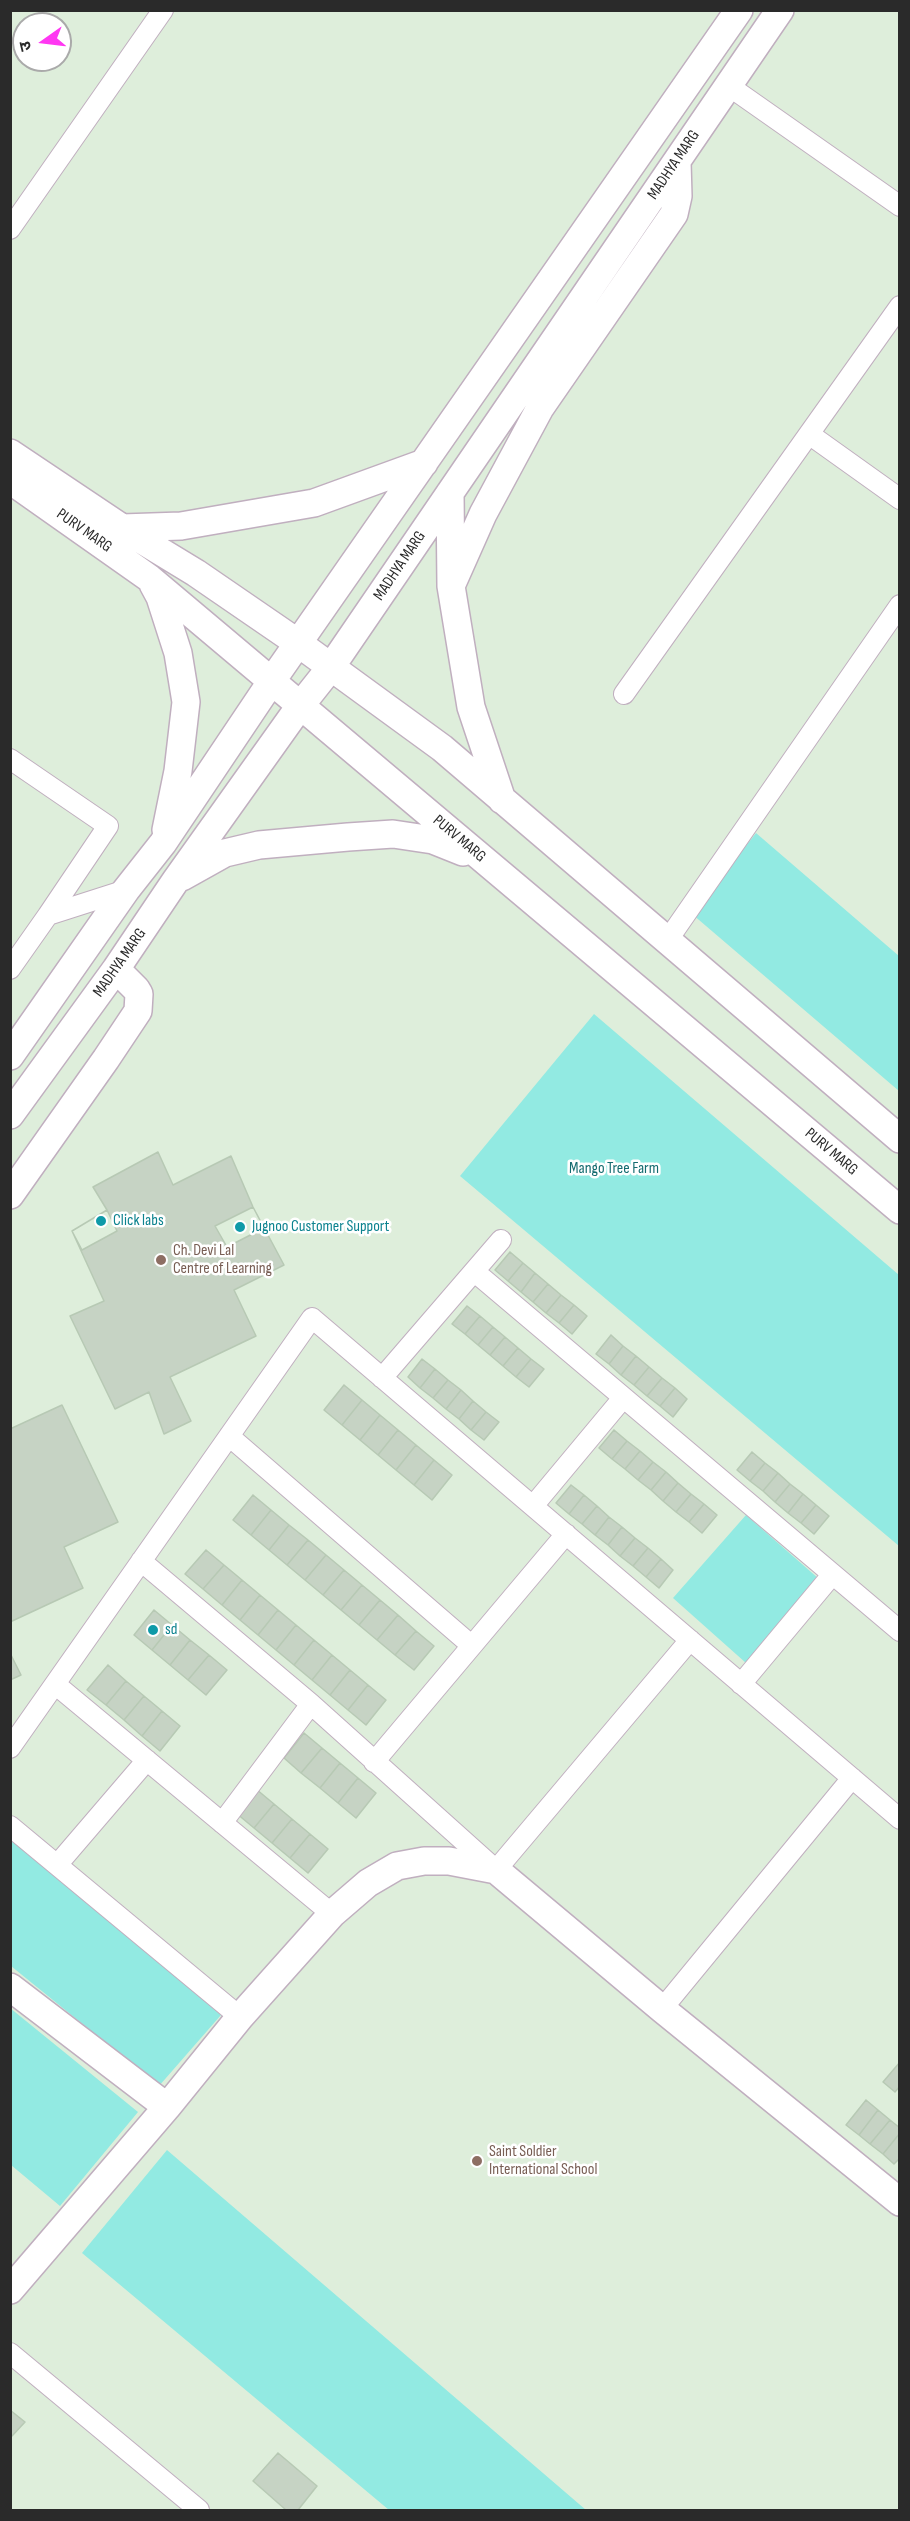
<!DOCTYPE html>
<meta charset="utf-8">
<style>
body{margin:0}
#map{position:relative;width:910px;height:2521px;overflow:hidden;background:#deeedb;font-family:"Sofia Sans Condensed","Noto Sans Devanagari",sans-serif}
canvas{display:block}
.frame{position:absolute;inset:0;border:12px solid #2a2a2a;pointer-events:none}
.north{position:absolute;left:12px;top:12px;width:60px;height:60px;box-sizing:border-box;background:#fff;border:2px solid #aaa;border-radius:50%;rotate:256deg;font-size:16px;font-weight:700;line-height:24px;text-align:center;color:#2a2a2a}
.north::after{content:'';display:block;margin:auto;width:21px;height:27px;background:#ff37f2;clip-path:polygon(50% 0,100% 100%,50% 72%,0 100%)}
</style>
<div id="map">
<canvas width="910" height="2521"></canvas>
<div class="frame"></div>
<div class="north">उ</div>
</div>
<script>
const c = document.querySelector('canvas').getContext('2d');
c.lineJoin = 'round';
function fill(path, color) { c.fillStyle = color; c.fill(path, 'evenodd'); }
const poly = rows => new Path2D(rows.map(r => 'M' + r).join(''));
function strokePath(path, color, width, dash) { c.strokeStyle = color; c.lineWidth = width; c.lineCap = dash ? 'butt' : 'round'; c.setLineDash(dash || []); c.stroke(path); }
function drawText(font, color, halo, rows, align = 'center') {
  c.font = font + ' "Sofia Sans Condensed",sans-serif'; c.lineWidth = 5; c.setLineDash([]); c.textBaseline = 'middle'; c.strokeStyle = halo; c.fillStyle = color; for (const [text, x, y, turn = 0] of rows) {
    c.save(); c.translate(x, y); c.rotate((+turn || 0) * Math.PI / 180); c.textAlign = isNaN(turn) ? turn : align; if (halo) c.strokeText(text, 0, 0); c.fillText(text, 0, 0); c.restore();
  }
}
fill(poly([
 [756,833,899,956,899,1091,692,914],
 [594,1014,899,1275,899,1546,460,1176],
 [746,1515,819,1579,746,1663,673,1598],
 [10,1836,221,2015,159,2086,11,1966],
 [10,2008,138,2112,60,2206,11,2165],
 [167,2150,586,2510,389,2510,82,2253]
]), '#92eae2');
const building = poly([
 [158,1152,173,1185,231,1156,253,1207,284,1265,234,1290,256,1336,170,1377,191,1421,164,1434,149,1392,115,1409,70,1316,104,1301,72,1231,107,1210,93,1187,158,1152],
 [253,1207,264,1228,227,1247,215,1226,253,1207],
 [107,1210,117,1231,82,1250,72,1231,107,1210],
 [510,1252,523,1263,508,1281,495,1270,510,1252],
 [523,1263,535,1273,521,1292,508,1281,523,1263],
 [535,1273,548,1284,533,1302,521,1292,535,1273],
 [548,1284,561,1295,546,1313,533,1302,548,1284],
 [561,1295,574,1305,559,1323,546,1313,561,1295],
 [574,1305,587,1316,572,1334,559,1323,574,1305],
 [467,1306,480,1316,465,1334,452,1324,467,1306],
 [480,1316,493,1327,478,1345,465,1334,480,1316],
 [493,1327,505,1337,490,1355,478,1345,493,1327],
 [611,1335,623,1346,609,1364,596,1354,611,1335],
 [505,1337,518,1348,503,1366,490,1355,505,1337],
 [623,1346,636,1356,621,1375,609,1364,623,1346],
 [518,1348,531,1359,516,1377,503,1366,518,1348],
 [636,1356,649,1367,634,1385,621,1375,636,1356],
 [422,1359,435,1369,420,1388,408,1377,422,1359],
 [531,1359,544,1369,529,1387,516,1377,531,1359],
 [649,1367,662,1378,647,1396,634,1385,649,1367],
 [435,1369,448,1380,433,1398,420,1388,435,1369],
 [662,1378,675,1388,660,1406,647,1396,662,1378],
 [448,1380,461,1390,446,1409,433,1398,448,1380],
 [344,1385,362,1400,342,1425,324,1410,344,1385],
 [675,1388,687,1399,673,1417,660,1406,675,1388],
 [461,1390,473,1401,459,1419,446,1409,461,1390],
 [362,1400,380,1415,360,1440,342,1425,362,1400],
 [473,1401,486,1412,471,1430,459,1419,473,1401],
 [62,1405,118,1522,64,1547,83,1588,10,1622,10,1429,62,1405],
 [486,1412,499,1422,484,1440,471,1430,486,1412],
 [380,1415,398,1430,378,1455,360,1440,380,1415],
 [398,1430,416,1445,396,1470,378,1455,398,1430],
 [614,1430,627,1441,612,1459,599,1448,614,1430],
 [627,1441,640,1451,625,1469,612,1459,627,1441],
 [416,1445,434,1460,414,1485,396,1470,416,1445],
 [640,1451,653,1462,638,1480,625,1469,640,1451],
 [752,1452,765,1463,750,1481,737,1470,752,1452],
 [434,1460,452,1475,432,1500,414,1485,434,1460],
 [653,1462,666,1472,651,1490,638,1480,653,1462],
 [765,1463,778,1473,763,1491,750,1481,765,1463],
 [666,1472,678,1483,663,1501,651,1490,666,1472],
 [778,1473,790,1484,775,1502,763,1491,778,1473],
 [678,1483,691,1494,676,1512,663,1501,678,1483],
 [790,1484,803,1494,788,1513,775,1502,790,1484],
 [571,1485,584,1495,569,1514,556,1503,571,1485],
 [691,1494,704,1504,689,1522,676,1512,691,1494],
 [803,1494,816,1505,801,1523,788,1513,803,1494],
 [253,1495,271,1510,251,1535,233,1520,253,1495],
 [584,1495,597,1506,582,1524,569,1514,584,1495],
 [704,1504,717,1515,702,1533,689,1522,704,1504],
 [816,1505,829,1516,814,1534,801,1523,816,1505],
 [597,1506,609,1517,595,1535,582,1524,597,1506],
 [271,1510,289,1525,269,1550,251,1535,271,1510],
 [609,1517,622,1527,608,1545,595,1535,609,1517],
 [289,1525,308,1540,287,1565,269,1550,289,1525],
 [622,1527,635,1538,620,1556,608,1545,622,1527],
 [635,1538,648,1548,633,1566,620,1556,635,1538],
 [308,1540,326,1555,305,1580,287,1565,308,1540],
 [648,1548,661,1559,646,1577,633,1566,648,1548],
 [206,1550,224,1565,203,1589,185,1574,206,1550],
 [326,1555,344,1570,323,1595,305,1580,326,1555],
 [661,1559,673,1570,659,1588,646,1577,661,1559],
 [224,1565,242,1580,222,1605,203,1589,224,1565],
 [344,1570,362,1585,341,1610,323,1595,344,1570],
 [242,1580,260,1595,240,1620,222,1605,242,1580],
 [362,1585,380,1600,359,1625,341,1610,362,1585],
 [260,1595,278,1610,258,1635,240,1620,260,1595],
 [380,1600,398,1615,377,1640,359,1625,380,1600],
 [154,1610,172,1625,152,1650,134,1635,154,1610],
 [278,1610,296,1625,276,1650,258,1635,278,1610],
 [398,1615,416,1631,395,1655,377,1640,398,1615],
 [172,1625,190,1640,170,1665,152,1650,172,1625],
 [296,1625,314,1640,294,1665,276,1650,296,1625],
 [416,1631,434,1646,414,1670,395,1655,416,1631],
 [190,1640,209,1655,188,1680,170,1665,190,1640],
 [314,1640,332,1655,312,1680,294,1665,314,1640],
 [10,1653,21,1675,10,1680,10,1653],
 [209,1655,227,1670,206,1695,188,1680,209,1655],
 [332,1655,350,1670,330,1695,312,1680,332,1655],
 [108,1665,126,1681,106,1705,87,1690,108,1665],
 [350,1670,368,1685,348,1710,330,1695,350,1670],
 [126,1681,144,1696,124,1720,106,1705,126,1681],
 [368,1685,386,1700,366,1725,348,1710,368,1685],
 [144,1696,162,1711,142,1736,124,1720,144,1696],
 [162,1711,180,1726,160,1751,142,1736,162,1711],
 [304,1733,322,1748,301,1773,284,1758,304,1733],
 [322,1748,340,1763,320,1788,301,1773,322,1748],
 [340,1763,358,1778,338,1803,320,1788,340,1763],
 [358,1778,376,1793,356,1818,338,1803,358,1778],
 [256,1789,274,1804,254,1828,236,1813,256,1789],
 [274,1804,292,1819,272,1843,254,1828,274,1804],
 [292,1819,310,1834,290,1858,272,1843,292,1819],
 [310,1834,328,1849,308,1873,290,1858,310,1834],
 [900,2062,900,2086,895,2092,883,2082,900,2062],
 [866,2100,878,2110,859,2135,846,2125,866,2100],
 [878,2110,890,2120,870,2144,859,2135,878,2110],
 [890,2120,900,2128,900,2133,883,2154,870,2144,890,2120],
 [900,2133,900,2158,894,2164,883,2154,900,2133],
 [10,2410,25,2422,12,2436,10,2435,10,2410],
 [278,2453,317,2486,298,2510,286,2510,253,2481,278,2453]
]);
fill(building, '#c6d3c4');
strokePath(building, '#b7c9b4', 1.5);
const street = poly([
 [729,86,900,206],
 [10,229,163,10],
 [809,434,900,499],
 [624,694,900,306],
 [10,759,108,826,48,915],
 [667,941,900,605],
 [10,969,48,915,126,890],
 [475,1272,900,1631],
 [382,1378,501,1240],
 [229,1436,471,1645],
 [533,1506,623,1398],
 [141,1561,311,1704,496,1870,690,1640],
 [55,1684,332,1914],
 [741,1684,832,1575],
 [10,1748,312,1318,900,1819],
 [374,1762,566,1534],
 [222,1823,311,1704],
 [10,1826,240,2017],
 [57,1865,147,1760],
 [662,2009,852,1778],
 [10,2353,199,2510]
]);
const secondary = poly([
 [10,453,122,528,196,573,298,643,442,748,900,1139],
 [10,480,149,578,900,1210],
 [450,493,451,586,471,707,502,800],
 [122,528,181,526,314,503,424,463],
 [153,584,160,597,178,653,186,702,178,771,166,830],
 [451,586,483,514,540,408,674,214,678,196,677,162],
 [182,877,225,853,259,845,348,837,393,834,433,840,463,852],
 [10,1056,126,890,163,843,271,682,739,10],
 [10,1115,116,969,176,880,300,706,331,667,780,10],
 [10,1195,106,1059,138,1011,139,994,136,989,116,969],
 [10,1987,167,2107],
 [10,2290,167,2107,240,2017,332,1914,368,1883,397,1866,424,1861,449,1861,496,1870,662,2009,900,2202]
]);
strokePath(street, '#c0afbf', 22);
strokePath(secondary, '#c0afbf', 30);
strokePath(street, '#fff', 20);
strokePath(secondary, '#fff', 27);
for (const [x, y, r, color] of [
 [101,1221,6,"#0f9aa8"],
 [240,1227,6,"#0f9aa8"],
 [161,1260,6,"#8d6e63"],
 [153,1630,6,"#0f9aa8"],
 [477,2161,6,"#8d6e63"]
]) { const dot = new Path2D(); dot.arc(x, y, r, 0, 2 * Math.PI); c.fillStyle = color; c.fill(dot); strokePath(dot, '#fff', 2); }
drawText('16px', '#2a2a2a', '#fff', [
 ["MADHYA MARG",674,165,-56],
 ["PURV MARG",84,531,35],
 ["MADHYA MARG",400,566,-56],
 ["PURV MARG",459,839,40],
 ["MADHYA MARG",120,963,-55],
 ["PURV MARG",831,1152,40]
]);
drawText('16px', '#136b6f', '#fff', [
 ["Mango Tree Farm",614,1169]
]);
drawText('16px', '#0d838f', '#fff', [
 ["Click labs",113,1221],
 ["Jugnoo Customer Support",252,1227],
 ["sd",165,1630]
], 'left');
drawText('16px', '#785e54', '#fff', [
 ["Ch. Devi Lal",173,1251],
 ["Centre of Learning",173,1269],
 ["Saint Soldier",489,2152],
 ["International School",489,2170]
], 'left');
</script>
